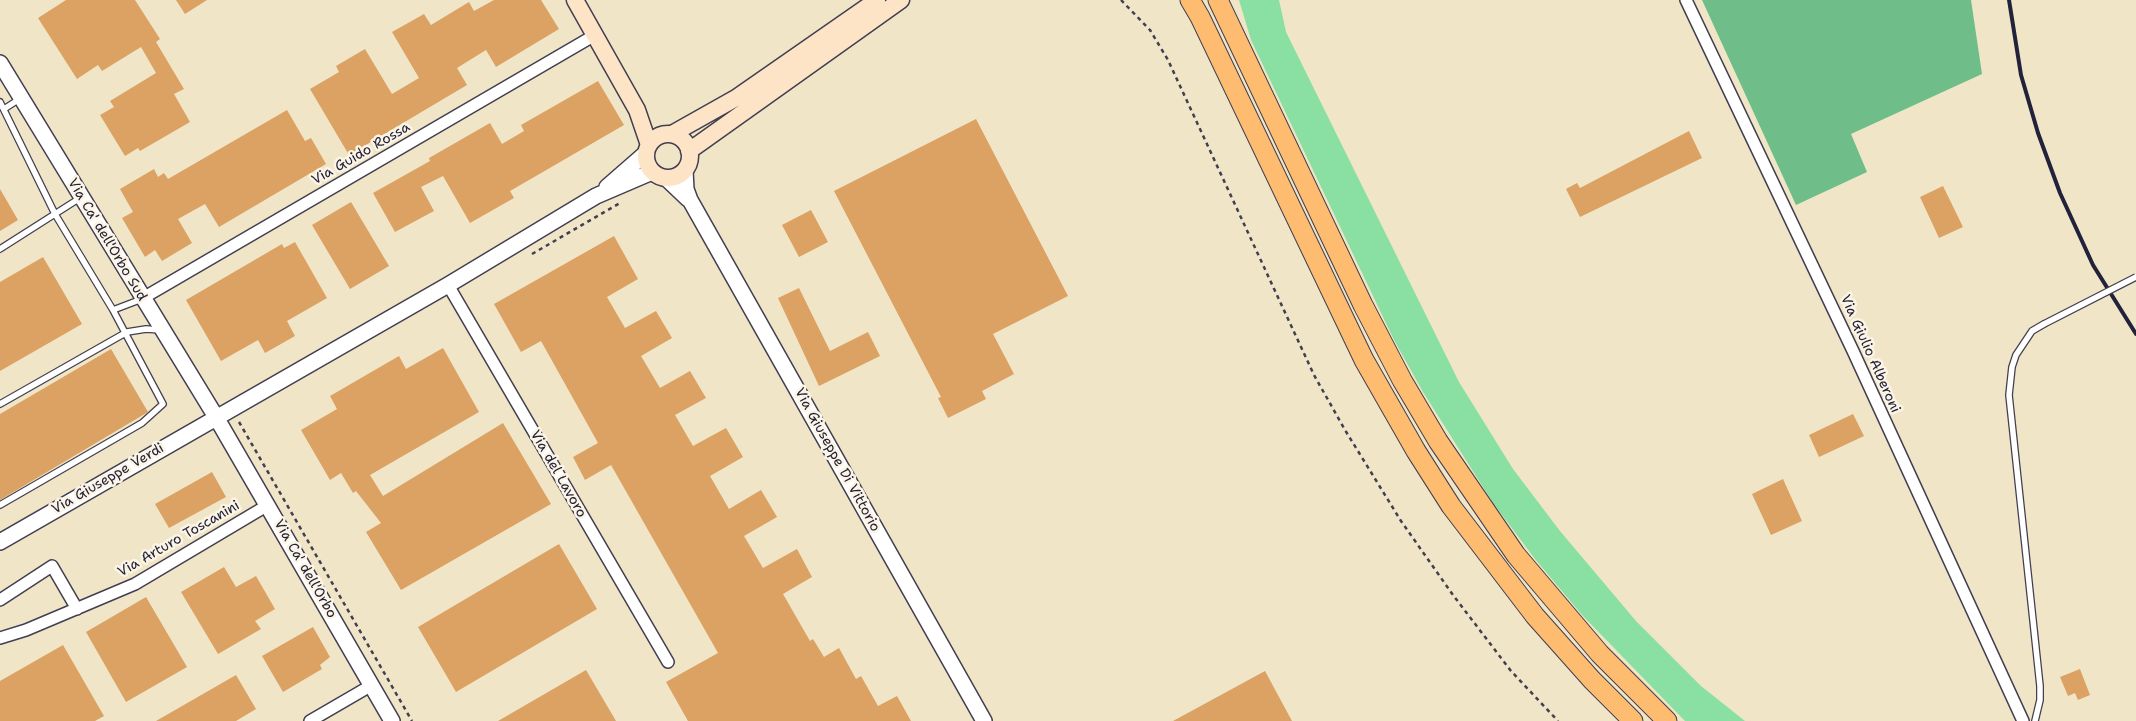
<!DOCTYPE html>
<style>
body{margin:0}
canvas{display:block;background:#f0e5c7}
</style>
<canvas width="2136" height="721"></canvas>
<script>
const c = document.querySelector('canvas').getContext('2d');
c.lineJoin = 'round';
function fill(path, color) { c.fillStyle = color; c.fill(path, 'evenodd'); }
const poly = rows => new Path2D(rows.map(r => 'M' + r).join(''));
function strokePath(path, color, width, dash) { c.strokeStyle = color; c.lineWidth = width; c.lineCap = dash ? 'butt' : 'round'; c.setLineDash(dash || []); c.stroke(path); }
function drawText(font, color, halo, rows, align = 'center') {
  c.font = font + ' "Shantell Sans",sans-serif'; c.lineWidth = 5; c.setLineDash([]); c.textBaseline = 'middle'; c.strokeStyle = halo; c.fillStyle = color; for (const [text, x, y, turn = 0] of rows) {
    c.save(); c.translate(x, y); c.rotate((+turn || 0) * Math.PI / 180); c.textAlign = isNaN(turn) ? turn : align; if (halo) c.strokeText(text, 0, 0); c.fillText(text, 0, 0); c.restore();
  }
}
fill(poly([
 [1239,0,1279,0,1286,32,1459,382,1513,469,1560,531,1636,621,1701,686,1745,721,1685,721,1582,615,1535,559,1493,503,1423,392,1394,340,1251,40]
]), '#8ae0a3');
fill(poly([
 [1702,0,1971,0,1982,74,1851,134,1867,172,1796,205]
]), '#6fbe89');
fill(poly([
 [66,0,135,0,160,39,156,42,184,89,174,94,190,122,140,151,138,148,125,156,100,115,114,107,110,101,156,73,141,47,102,71,98,65,77,79,38,18],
 [176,0,207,0,185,14],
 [494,0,541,0,559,29,496,67,486,50,457,68,467,85,349,155,310,89,339,72,336,66,365,49,392,94,419,78,392,32,424,14,431,25,469,2,474,11],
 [598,81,624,125,510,191,514,198,470,223,443,176,421,187,434,211,395,232,373,193,430,161,429,158,490,123,502,144,524,131,521,125],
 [287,110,305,141,311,138,326,164,219,227,205,204,178,219,192,243,162,261,155,250,145,257,122,218,133,212,120,189,154,169,158,177,164,173,168,179],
 [976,119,1068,296,993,334,1014,374,982,391,986,399,948,418,938,398,941,397,834,191],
 [1689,131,1702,158,1580,217,1566,189,1577,183,1580,188],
 [1943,186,1963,227,1939,238,1920,197],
 [0,189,18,220,0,231],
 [351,202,389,266,350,289,312,225],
 [811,210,828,242,799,257,782,225],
 [614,236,638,279,607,297,625,328,656,311,672,338,641,356,660,388,690,371,706,398,675,415,693,446,726,428,743,457,710,476,729,509,761,490,777,517,744,536,763,568,797,549,812,577,783,594,810,641,813,639,824,657,839,648,856,679,861,676,878,706,897,696,911,721,688,721,666,682,718,653,611,465,585,480,573,457,598,443,541,341,521,352,494,304],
 [295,242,327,298,287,321,295,336,265,353,258,340,221,361,186,300,282,244,284,248],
 [43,257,82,324,0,371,0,282],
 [799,288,830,351,868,332,880,356,819,386,778,298],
 [443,348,479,412,370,475,383,496,503,423,551,504,401,590,366,532,381,523,356,491,353,493,341,473,330,480,301,430,337,409,330,396,399,356,406,369],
 [111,349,148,412,0,500,0,414],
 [1853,414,1864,436,1819,457,1809,435],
 [212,472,226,497,169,528,155,504],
 [1783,479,1802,521,1771,535,1752,494],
 [559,544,597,609,456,692,418,627],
 [224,567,236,587,256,576,275,609,255,621,261,629,218,654,181,592],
 [146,597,187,667,126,702,86,632],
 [313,627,330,657,320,665,322,669,283,692,262,656],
 [63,645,104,716,95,721,0,721,0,681],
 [2080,669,2090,695,2078,700,2075,693,2068,696,2060,677],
 [586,670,616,721,498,721],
 [1265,671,1292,721,1173,721],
 [236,675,256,709,236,721,156,721]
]), '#dba263');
const service = poly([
 [0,102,55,214,113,310],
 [4,109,21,98],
 [0,249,80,198],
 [0,404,127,332,146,329,161,330],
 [0,505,142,423,163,404,113,310,142,299],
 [2035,721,2040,700,2040,686,2009,395,2012,367,2016,355,2032,331,2044,324]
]);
const minor = poly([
 [1686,0,1853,351,2023,721],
 [448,285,668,662],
 [143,298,595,35],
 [0,600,52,566,77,609],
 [0,638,26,630,135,584,268,505],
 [310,721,372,685]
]);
const tertiary = poly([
 [0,63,216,417,392,721],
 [685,171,686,189,690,200,984,721],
 [667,179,688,199],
 [607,187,646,153],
 [0,542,448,285,596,196,652,172]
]);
const secondary = poly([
 [575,0,637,110,649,145],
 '646 156a22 22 0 1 1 44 0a22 22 0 1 1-44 0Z',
 [672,134,736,98,877,0],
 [689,151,901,0]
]);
const primary = poly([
 [1190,0,1200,17,1364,360,1416,451,1451,506,1535,616,1592,680,1633,721],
 [1218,0,1363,305,1402,380,1438,441,1516,555,1600,654,1667,721]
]);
strokePath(service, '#413f50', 8);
strokePath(minor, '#413f50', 14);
strokePath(tertiary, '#413f50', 18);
strokePath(secondary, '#413f50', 19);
strokePath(primary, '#413f50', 21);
strokePath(poly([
 [1121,0,1150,30,1168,60,1314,375,1345,430,1401,521,1453,595,1511,671,1558,721],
 [532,254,620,203],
 [239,422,412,721]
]), '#413f50', 2.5, [4, 4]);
strokePath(service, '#fff', 5.5);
strokePath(minor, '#fff', 11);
strokePath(tertiary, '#fff', 15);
strokePath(secondary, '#fee4c6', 16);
strokePath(primary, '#fdbc70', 19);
strokePath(poly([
 [2009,0,2021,75,2038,133,2060,193,2093,265,2136,334]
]), '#22223b', 4);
const serviceBridge = poly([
 [2044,324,2136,277]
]);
strokePath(serviceBridge, '#413f50', 8, []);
strokePath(serviceBridge, '#fff', 5.5);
drawText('14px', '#22223b', '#fcf5e5', [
 ["Via Guido Rossa",361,154,-30],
 ["Via Ca' dell'Orbo Sud",107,240,59],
 ["Via Giulio Alberoni",1870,354,66],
 ["Via Giuseppe Di Vittorio",837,460,61],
 ["Via del Lavoro",558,474,60],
 ["Via Giuseppe Verdi",108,479,-30],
 ["Via Arturo Toscanini",179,539,-30],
 ["Via Ca' dell'Orbo",305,569,60]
]);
</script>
